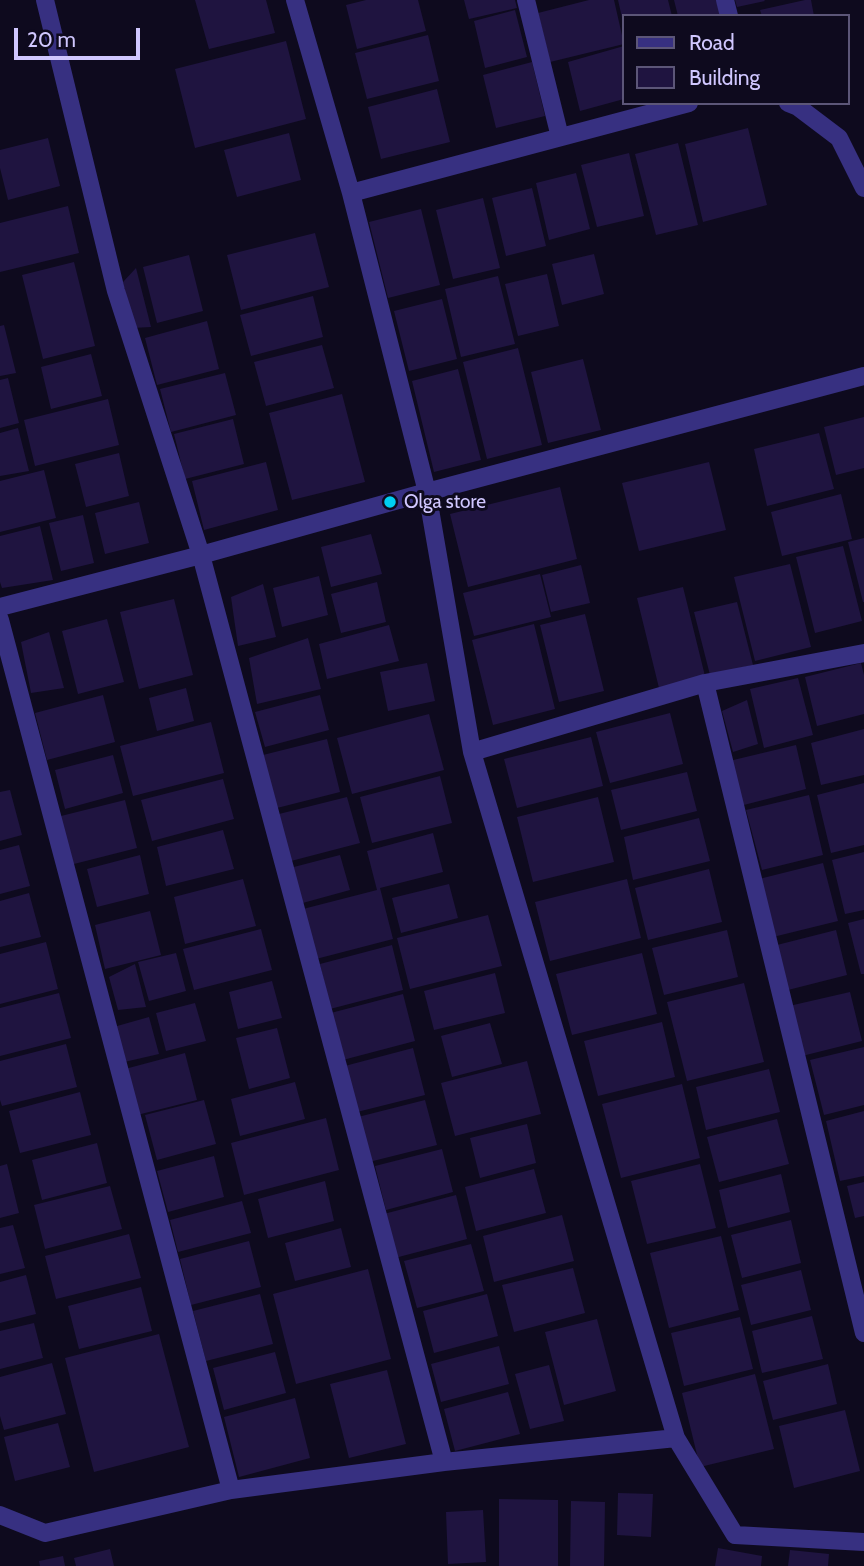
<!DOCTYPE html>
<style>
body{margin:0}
#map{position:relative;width:864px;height:1566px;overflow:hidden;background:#0e0a1e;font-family:Cabin,sans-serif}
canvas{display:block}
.legend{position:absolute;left:622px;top:14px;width:228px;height:91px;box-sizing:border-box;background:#0e0a1e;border:2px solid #5c5678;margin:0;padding:9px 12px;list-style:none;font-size:21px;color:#d0c7ff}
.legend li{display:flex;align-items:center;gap:14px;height:35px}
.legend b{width:35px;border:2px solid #5c5678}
.scale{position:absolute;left:14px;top:28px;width:126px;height:32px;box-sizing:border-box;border:4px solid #d0c7ff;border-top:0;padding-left:9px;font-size:21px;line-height:24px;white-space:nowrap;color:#d0c7ff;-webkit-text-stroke:5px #0e0a1e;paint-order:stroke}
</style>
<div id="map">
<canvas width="864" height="1566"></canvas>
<ul class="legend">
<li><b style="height:9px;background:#373081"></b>Road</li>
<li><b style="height:19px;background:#1f1440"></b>Building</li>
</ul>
<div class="scale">20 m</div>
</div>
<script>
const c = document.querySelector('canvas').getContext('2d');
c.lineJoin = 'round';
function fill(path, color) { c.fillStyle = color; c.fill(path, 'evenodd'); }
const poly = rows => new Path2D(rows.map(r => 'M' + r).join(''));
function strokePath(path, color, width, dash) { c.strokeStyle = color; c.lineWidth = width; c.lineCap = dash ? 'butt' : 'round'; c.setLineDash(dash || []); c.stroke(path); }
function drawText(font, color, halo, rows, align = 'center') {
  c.font = font + ' Cabin,sans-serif'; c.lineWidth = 6; c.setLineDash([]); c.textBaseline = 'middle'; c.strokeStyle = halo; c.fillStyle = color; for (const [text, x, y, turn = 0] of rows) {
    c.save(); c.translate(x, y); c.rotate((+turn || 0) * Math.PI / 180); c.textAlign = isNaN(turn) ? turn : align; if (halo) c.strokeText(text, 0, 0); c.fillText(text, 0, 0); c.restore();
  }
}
fill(poly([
 [195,0,266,0,275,33,209,49],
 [366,0,418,0,426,31,357,49,346,5],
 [464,0,515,0,517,8,469,19],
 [589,0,614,0,624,44,550,62,538,13],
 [618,0,668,0,672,16,624,16,623,22],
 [674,0,716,0,720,14,711,16,678,16],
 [735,0,764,0,765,1,737,7],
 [805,0,811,0,814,16,762,16,760,10],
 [515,10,527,57,485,68,474,21],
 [428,35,439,81,367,99,355,53],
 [286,41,306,119,195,148,175,69],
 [624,46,624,99,580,111,568,62],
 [532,62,545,116,496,128,483,75],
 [437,89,450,142,381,159,368,107],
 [748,128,767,205,703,222,685,144],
 [289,133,301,180,237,197,224,150],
 [48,138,60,186,8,200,0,168,0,150],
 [678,143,698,225,656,235,635,154],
 [629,153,644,216,597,227,581,165],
 [576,173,590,229,549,240,536,183],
 [532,188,546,246,506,256,492,198],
 [483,198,500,268,453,279,436,210],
 [68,206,79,253,0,272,0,223],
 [421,209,440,285,388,298,369,222],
 [315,233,329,287,241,310,227,255],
 [594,254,604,294,562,305,552,264],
 [189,255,203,311,157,323,143,267],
 [74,262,95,346,43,359,22,275],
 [136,268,151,327,132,328,123,282],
 [547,274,559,326,518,336,505,284],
 [498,276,515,344,461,357,445,289],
 [313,296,323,337,251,356,240,315],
 [442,299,457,359,409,371,394,311],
 [207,321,219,369,157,385,145,338],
 [4,325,16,373,0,376,0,326],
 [322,345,334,388,266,406,254,362],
 [518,348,542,445,487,459,463,362],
 [91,354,102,396,51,409,41,367],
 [583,359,601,430,548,443,531,372],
 [458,369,481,460,434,472,412,381],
 [225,373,236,415,171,432,160,389],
 [8,378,19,423,0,428,0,380],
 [342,394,365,482,292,500,269,413],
 [108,399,119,445,35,466,24,420],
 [864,417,864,468,836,475,824,427],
 [233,419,244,464,185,479,174,434],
 [18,428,29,471,0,476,0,433],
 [819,433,834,489,767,506,754,449],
 [119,453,129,496,86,507,75,464],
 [266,462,278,510,204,530,192,481],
 [709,462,726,530,639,551,622,483],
 [44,470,56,518,0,532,0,481],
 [560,487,577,559,468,587,450,514],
 [841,494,852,539,782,556,771,512],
 [139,502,149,543,105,554,95,513],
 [83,515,94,563,61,571,49,523],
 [40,526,53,580,2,588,0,582,0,536],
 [371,534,382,574,331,587,321,547],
 [864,538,864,602,863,602,848,542],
 [843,546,862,621,815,633,796,557],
 [790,564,811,647,755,661,734,577],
 [581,565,590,603,551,612,542,575],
 [540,574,551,617,474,636,463,593],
 [319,576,328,615,282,627,273,588],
 [377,582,386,622,341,633,331,594],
 [263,584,276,637,238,646,231,597],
 [683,587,705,676,659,688,637,598],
 [174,599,193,675,139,689,120,612],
 [737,602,753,665,710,675,694,612],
 [585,614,604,691,559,702,540,625],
 [107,619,124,682,78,694,62,631],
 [534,624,555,709,493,725,472,640],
 [389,625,399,661,327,679,319,644],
 [49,632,64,688,31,693,21,642],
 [308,638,321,689,257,704,249,658],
 [427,663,435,701,388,711,380,672],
 [861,663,864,675,864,714,817,726,805,677],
 [798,678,813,735,764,748,750,689],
 [186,688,194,721,157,731,149,698],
 [103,695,115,742,47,760,35,713],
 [320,695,329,730,265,747,255,712],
 [747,700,758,744,733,752,722,711],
 [670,713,683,764,610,783,596,732],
 [429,714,444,770,352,794,337,738],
 [211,722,224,773,133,796,120,746],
 [864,729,864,775,821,785,811,743],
 [591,737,603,786,517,808,504,759],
 [327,739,340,792,277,808,263,755],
 [796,745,806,789,736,807,725,762],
 [113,755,123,793,65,809,55,770],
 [687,772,697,811,621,830,611,790],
 [440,776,452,823,372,843,360,797],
 [223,779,234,819,152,841,141,800],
 [864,783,864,845,831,853,817,795],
 [10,790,22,835,0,841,0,792],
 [809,795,823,855,762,870,746,810],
 [347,797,360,843,291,861,279,814],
 [598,797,614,862,533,882,517,817],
 [125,800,137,848,70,865,57,817],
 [699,818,710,861,633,880,624,837],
 [223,830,234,869,166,886,157,847],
 [433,833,443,872,380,888,393,939,316,959,303,909,377,890,367,851],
 [19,845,30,886,0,894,0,850],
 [864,852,864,910,845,914,832,860],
 [140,855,149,894,97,907,87,869],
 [340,855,350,890,299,904,290,868],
 [823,863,838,921,773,937,759,879],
 [709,869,722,922,648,940,635,888],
 [243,879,256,926,185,944,174,897],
 [627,879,641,938,550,961,535,902],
 [449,884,458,918,401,933,392,898],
 [29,893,41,937,0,947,0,901],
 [150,911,161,955,105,969,95,925],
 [488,915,502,966,410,989,397,938],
 [864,919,864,974,861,974,848,923],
 [261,929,272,970,194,990,183,949],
 [727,930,738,977,664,995,652,948],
 [836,930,847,975,788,990,777,945],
 [46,942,58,989,0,1004,0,954],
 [392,945,403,990,330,1009,320,964],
 [176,953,186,991,149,1001,138,962],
 [642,953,657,1014,572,1035,556,974],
 [135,964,146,1007,118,1010,109,977],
 [495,973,505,1013,434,1030,424,991],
 [272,981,282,1018,238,1029,229,992],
 [744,983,764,1062,687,1081,667,1002],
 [850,992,862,1041,802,1056,789,1006],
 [59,993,71,1038,0,1056,0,1008],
 [403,994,415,1041,339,1061,327,1014],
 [195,1003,206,1041,166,1051,156,1013],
 [149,1017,159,1054,120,1063,110,1028],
 [662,1022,675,1077,598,1096,584,1041],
 [490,1023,502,1064,452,1077,441,1036],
 [277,1028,290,1078,249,1089,236,1038],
 [66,1044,77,1087,2,1106,0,1100,0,1061],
 [864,1047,864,1105,824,1115,810,1060],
 [413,1048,425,1095,353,1113,341,1067],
 [185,1053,197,1100,137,1115,125,1069],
 [527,1061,541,1114,455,1136,441,1083],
 [769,1069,780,1112,706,1130,696,1087],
 [295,1082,305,1119,240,1136,231,1099],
 [682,1084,700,1158,621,1178,602,1104],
 [80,1092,91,1135,20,1153,9,1111],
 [204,1100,216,1144,157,1160,145,1115],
 [425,1100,437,1145,365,1163,354,1118],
 [864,1111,864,1176,840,1181,826,1121],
 [326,1118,339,1170,244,1195,231,1143],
 [777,1119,789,1164,719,1182,707,1137],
 [527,1124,536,1163,480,1178,470,1138],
 [97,1143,107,1183,42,1200,32,1160],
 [442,1149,453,1192,386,1210,375,1166],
 [214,1156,224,1197,168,1212,157,1171],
 [7,1164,19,1213,0,1218,0,1166],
 [700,1164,716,1228,647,1244,631,1181],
 [534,1169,546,1213,476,1231,465,1187],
 [781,1174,790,1212,728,1228,719,1190],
 [325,1181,334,1221,268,1238,258,1199],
 [864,1182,864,1216,855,1218,847,1186],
 [110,1186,122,1229,45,1249,34,1205],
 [456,1195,467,1239,391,1259,380,1215],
 [242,1201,251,1233,178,1252,170,1220],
 [562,1215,574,1261,494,1282,483,1236],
 [791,1220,801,1263,742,1278,731,1235],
 [13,1225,25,1268,0,1274,0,1228],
 [341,1228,351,1267,295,1281,285,1243],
 [129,1234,141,1278,56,1299,45,1256],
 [721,1236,739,1310,669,1328,650,1253],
 [249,1241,261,1287,191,1305,180,1259],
 [471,1244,484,1291,417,1308,404,1261],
 [573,1268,585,1313,514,1332,502,1285],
 [368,1269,391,1359,296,1384,273,1294],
 [801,1270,811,1310,751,1325,741,1285],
 [26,1275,36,1314,0,1323,0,1282],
 [141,1287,152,1331,79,1349,68,1306],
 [260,1294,273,1344,206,1361,193,1311],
 [487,1294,498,1336,434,1353,423,1311],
 [812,1316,823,1359,762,1373,752,1331],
 [740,1317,753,1369,684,1386,671,1333],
 [597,1319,616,1391,564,1405,545,1332],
 [34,1323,43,1358,0,1369,0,1331],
 [159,1334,189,1447,94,1472,65,1358],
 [499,1346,509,1384,441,1402,431,1364],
 [275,1352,286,1393,224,1410,213,1368],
 [52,1363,66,1414,4,1430,0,1416,0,1377],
 [828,1364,837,1404,773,1420,763,1381],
 [549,1365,564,1421,530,1429,515,1374],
 [387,1370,406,1444,349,1458,330,1384],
 [755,1374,774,1449,700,1467,682,1393],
 [508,1392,520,1434,455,1451,444,1409],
 [295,1398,310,1458,239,1477,224,1417],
 [845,1410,860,1471,794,1488,779,1426],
 [58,1423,70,1467,15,1481,4,1437],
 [618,1493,653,1494,651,1537,617,1535],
 [499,1499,558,1500,558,1566,499,1566],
 [571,1501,605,1502,604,1566,570,1566],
 [483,1510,486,1562,448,1564,446,1512],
 [718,1548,762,1556,761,1566,715,1566],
 [110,1549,114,1566,76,1566,74,1558],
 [790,1550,829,1554,828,1566,788,1566],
 [63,1556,65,1566,40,1566,39,1561]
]), '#1f1440');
strokePath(poly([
 [45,0,116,291,201,555,444,1462],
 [295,0,351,193,427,492,472,752,676,1438,735,1535,864,1542],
 [526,0,560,137],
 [725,0,729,16],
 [788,103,798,107,839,138,864,188],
 [351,193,689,103],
 [0,607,201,555,427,492,864,376],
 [0,620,231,1490],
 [705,683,864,1333],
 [472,752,705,683,864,653],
 [0,1515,45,1533,231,1490,444,1462,676,1438]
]), '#373081', 18);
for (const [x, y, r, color] of [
 [390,502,7,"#00cef2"]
]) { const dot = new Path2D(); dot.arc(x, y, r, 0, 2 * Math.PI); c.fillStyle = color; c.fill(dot); strokePath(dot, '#0e0a1e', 2.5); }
drawText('19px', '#d0c7ff', '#0e0a1e', [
 ["Olga store",404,502]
], 'left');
</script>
